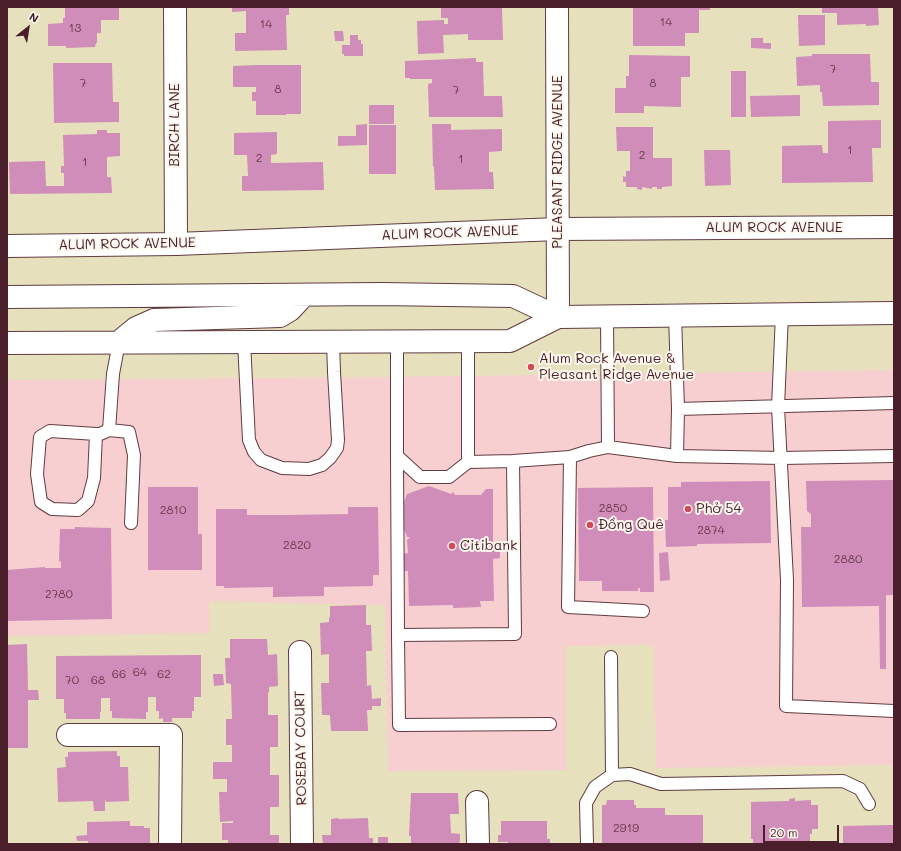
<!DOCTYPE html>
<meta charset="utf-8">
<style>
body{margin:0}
#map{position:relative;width:901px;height:851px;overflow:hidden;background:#e6e0bd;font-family:Mali,sans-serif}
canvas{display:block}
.frame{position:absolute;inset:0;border:8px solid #4a1f2b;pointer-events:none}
.north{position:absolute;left:8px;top:8px;width:40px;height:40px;-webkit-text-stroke:3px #fbf7ec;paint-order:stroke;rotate:30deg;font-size:11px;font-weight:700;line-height:16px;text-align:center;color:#4a1f2b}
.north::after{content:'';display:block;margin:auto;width:14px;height:18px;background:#4a1f2b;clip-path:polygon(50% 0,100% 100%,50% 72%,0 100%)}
.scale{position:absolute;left:763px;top:825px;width:76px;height:18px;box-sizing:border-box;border:2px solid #4a1f2b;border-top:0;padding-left:5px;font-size:12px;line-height:14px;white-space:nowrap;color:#4a1f2b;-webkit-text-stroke:3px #fbf7ec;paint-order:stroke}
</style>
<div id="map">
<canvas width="901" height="851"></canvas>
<div class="frame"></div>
<div class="north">N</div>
<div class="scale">20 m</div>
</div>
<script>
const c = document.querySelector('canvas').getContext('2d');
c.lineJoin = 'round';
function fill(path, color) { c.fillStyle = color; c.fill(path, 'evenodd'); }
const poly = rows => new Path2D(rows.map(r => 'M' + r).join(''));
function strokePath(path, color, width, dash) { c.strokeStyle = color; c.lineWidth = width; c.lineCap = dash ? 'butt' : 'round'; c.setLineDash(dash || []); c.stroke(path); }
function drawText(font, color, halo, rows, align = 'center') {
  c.font = font + ' Mali,sans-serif'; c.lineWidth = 4; c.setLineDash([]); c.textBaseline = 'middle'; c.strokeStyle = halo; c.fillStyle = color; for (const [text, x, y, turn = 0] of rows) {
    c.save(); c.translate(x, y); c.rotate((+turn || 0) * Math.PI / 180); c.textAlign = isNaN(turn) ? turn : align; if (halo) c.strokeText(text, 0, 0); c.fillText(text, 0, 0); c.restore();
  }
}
fill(poly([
 [894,370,894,765,656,768,654,645,565,646,566,770,388,771,385,605,209,601,209,633,7,636,7,380,385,377]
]), '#f7cfd1');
fill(poly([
 [65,7,119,7,119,20,101,20,101,33,97,33,97,43,96,43,95,47,66,48,66,46,48,46,48,24,63,23,63,18,65,18],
 [232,7,289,7,289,15,286,15,287,50,235,51,235,33,246,33,246,11,232,12],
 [441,7,502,7,503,40,468,40,468,34,443,35,444,53,418,54,417,21,444,20,444,24,448,24,448,18,441,18],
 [633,7,710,7,710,10,699,10,699,33,685,33,685,46,633,46],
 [822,7,878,7,879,25,866,26,866,24,837,25,837,13,822,13],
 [798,15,825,15,825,45,799,46],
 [334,31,343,31,344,41,335,41],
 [350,35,358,35,358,40,361,40,361,44,363,44,363,56,344,56,344,54,342,54,342,45,350,45],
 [751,38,763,38,763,43,771,43,771,49,751,48],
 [812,54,870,54,871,82,879,82,879,105,823,106,822,92,820,92,820,85,797,86,796,57,812,56],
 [629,55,690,56,690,77,681,77,681,107,644,106,644,113,615,113,615,88,626,88,626,76,629,76],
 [476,58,476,62,483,62,484,96,502,96,503,117,429,117,428,84,432,83,432,79,410,79,410,78,405,78,405,61],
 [53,63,112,63,113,102,119,102,119,122,54,123],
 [256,65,301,65,301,114,286,114,286,115,256,115,256,101,252,101,252,92,256,92,256,87,233,87,233,66],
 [731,71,746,71,746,117,731,117],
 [800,95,800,116,751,117,750,96],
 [369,105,394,105,394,124,369,124],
 [881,120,881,148,872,148,873,182,782,183,782,146,822,145,823,153,828,153,828,121],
 [367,124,367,145,338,146,338,136,356,136,356,125],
 [432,124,451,124,451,130,502,129,502,151,489,152,489,172,493,172,494,189,435,190,434,166,433,167],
 [369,125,396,125,396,174,369,174],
 [616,127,653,127,653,158,672,158,672,186,662,187,662,189,657,189,657,187,652,187,652,189,642,187,642,190,637,189,637,187,626,187,626,182,623,182,623,176,626,177,626,171,630,171,630,151,617,151],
 [97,130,107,130,107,133,120,133,120,156,107,157,107,177,111,177,112,193,10,194,9,162,45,161,46,186,64,186,64,173,61,173,61,166,64,166,63,135,97,134],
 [277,132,277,154,271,155,271,163,323,162,324,190,242,191,242,176,248,176,247,155,234,155,234,133],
 [704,150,730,150,731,185,705,186],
 [894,480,894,595,886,595,886,669,880,669,879,606,802,607,801,527,811,527,811,514,807,511,806,481],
 [770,481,771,543,697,544,697,546,666,547,665,520,668,520,668,487,681,487,681,482],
 [429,486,451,494,453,492,455,495,481,495,486,489,493,489,493,544,500,548,500,558,493,559,494,601,480,601,481,607,453,608,453,605,409,606,408,571,402,571,402,554,408,553,407,540,410,537,407,537,399,516,407,494],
 [148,487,198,487,198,534,202,534,202,570,148,570],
 [653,487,654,592,640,592,640,588,638,588,638,591,602,591,602,581,579,581,578,488],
 [348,507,378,507,379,575,373,575,373,586,324,587,324,596,273,597,273,587,224,588,224,586,216,586,216,509,247,509,247,515,286,515,348,514],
 [75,527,111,528,112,619,7,621,7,570,45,567,45,568,61,568,61,561,59,562,60,529,75,529],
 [668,552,670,580,660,581,659,553],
 [366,605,366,625,371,625,372,651,366,651,367,686,371,685,372,699,381,698,381,706,372,706,372,710,367,710,368,731,331,731,330,715,322,715,321,683,329,683,329,654,321,655,320,623,329,622,329,618,330,617,330,606],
 [230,639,267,639,268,655,277,654,278,686,269,687,269,693,268,692,268,715,278,715,278,747,270,747,270,775,279,775,279,807,270,807,270,835,279,835,279,844,228,844,228,840,222,840,222,823,233,823,233,821,220,822,219,792,227,792,227,779,213,779,213,762,232,762,232,745,226,745,226,719,232,719,231,684,226,683,225,658,230,658],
 [27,644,28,690,38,690,39,700,28,700,28,748,7,748,7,645],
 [201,655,201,697,194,697,194,711,192,711,192,718,172,718,172,722,163,722,163,718,159,719,159,711,156,711,156,697,148,697,148,712,146,712,146,719,112,718,112,711,110,711,110,698,101,698,101,712,100,712,100,719,66,719,66,713,64,713,64,699,56,699,56,656],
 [213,674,223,674,224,685,214,686],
 [117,751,117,756,120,756,120,767,128,767,129,801,106,802,106,800,105,801,105,811,94,811,93,801,58,802,57,768,66,767,65,757,68,757,68,752],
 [411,793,458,793,459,814,450,814,451,833,460,834,460,842,459,842,459,844,411,844,411,836,409,836],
 [795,798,795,801,811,800,811,805,818,805,818,829,812,829,812,834,810,834,810,844,753,844,753,839,751,839,751,802,789,801,789,799],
 [607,800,634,800,634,805,636,805,636,808,665,808,665,815,703,815,703,844,602,844,602,805,606,805],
 [338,818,338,819,368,818,369,838,373,838,373,844,323,844,322,835,331,835,331,819],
 [130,821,130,826,144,826,144,828,150,828,150,844,88,844,88,841,77,841,76,836,87,835,87,822],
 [501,821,547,821,547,839,550,839,550,844,508,844,508,842,498,842,498,835,501,835],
 [889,825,894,825,894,844,843,844,843,826],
 [378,837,388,837,388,844,378,844]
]), '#d08db9');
const lane = poly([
 [782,314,778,407,787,580,786,706,894,711],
 [675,315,678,409,677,456],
 [607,316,608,447],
 [397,341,397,456,420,477,449,477,468,462,468,341],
 [244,342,249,440,254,452,261,460,282,468,309,469,322,465,330,458,337,448,338,440,334,372,333,342],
 [678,409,894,403],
 [109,430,129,432,134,455,131,523],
 [96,434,94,478,88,501,78,510,52,509,41,502,37,474,40,437,50,431,96,434,100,434,109,430,113,374,119,342],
 [397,456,398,635],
 [570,457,568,607,643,611],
 [513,461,515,634,398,635,399,725,550,724],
 [468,462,513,461,570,457,589,451,608,447,677,456,782,458,894,456],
 [611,657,612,775],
 [587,844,586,803,595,787,612,775,630,774,661,784,843,781,860,789,869,804]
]);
const street = poly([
 [175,7,176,244],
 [557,7,558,317],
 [7,246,176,244,558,229,894,227],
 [300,652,302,844],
 [68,735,171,735,170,844],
 [477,802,478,844]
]);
const secondary = poly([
 [7,297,382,294,513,296,558,317],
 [119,342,136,328,154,320,280,316,290,310,304,295],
 [7,343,510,341,558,317,894,313]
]);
strokePath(lane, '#613c41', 14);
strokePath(street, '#613c41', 24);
strokePath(secondary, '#613c41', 24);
strokePath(lane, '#fff', 12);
strokePath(street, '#fff', 22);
strokePath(secondary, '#fff', 22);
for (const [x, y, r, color] of [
 [531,367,4,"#d1495b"],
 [688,509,4,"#d1495b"],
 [590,525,4,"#d1495b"],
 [452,546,4,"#d1495b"]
]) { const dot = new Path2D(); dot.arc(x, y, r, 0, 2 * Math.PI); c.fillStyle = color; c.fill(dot); strokePath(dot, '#fbf7ec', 1.5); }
drawText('12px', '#6c3a4e', null, [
 ["14",666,22],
 ["14",266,24],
 ["13",75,28],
 ["7",833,69],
 ["7",83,83],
 ["8",653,83],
 ["8",278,89],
 ["7",456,90],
 ["1",850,150],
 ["2",642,155],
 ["2",259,158],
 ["1",461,159],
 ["1",85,162],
 ["2850",613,508],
 ["2810",173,510],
 ["2874",711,530],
 ["2820",297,545],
 ["2880",848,559],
 ["2780",59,594],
 ["64",140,672],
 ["66",119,674],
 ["62",164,674],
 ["70",72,680],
 ["68",98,680],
 ["2919",626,828]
]);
drawText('14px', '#4a1f2b', '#fbf7ec', [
 ["BIRCH LANE",175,125,-90],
 ["PLEASANT RIDGE AVENUE",558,162,-90],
 ["ALUM ROCK AVENUE",774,228],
 ["ALUM ROCK AVENUE",450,233,-2],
 ["ALUM ROCK AVENUE",127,244,-1],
 ["ROSEBAY COURT",301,748,-91]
]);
drawText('14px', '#4a1f2b', '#fbf7ec', [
 ["Alum Rock Avenue &",539,359],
 ["Pleasant Ridge Avenue",539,375],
 ["Phở 54",696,509],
 ["Đồng Quê",598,525],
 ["Citibank",460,546]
], 'left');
</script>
